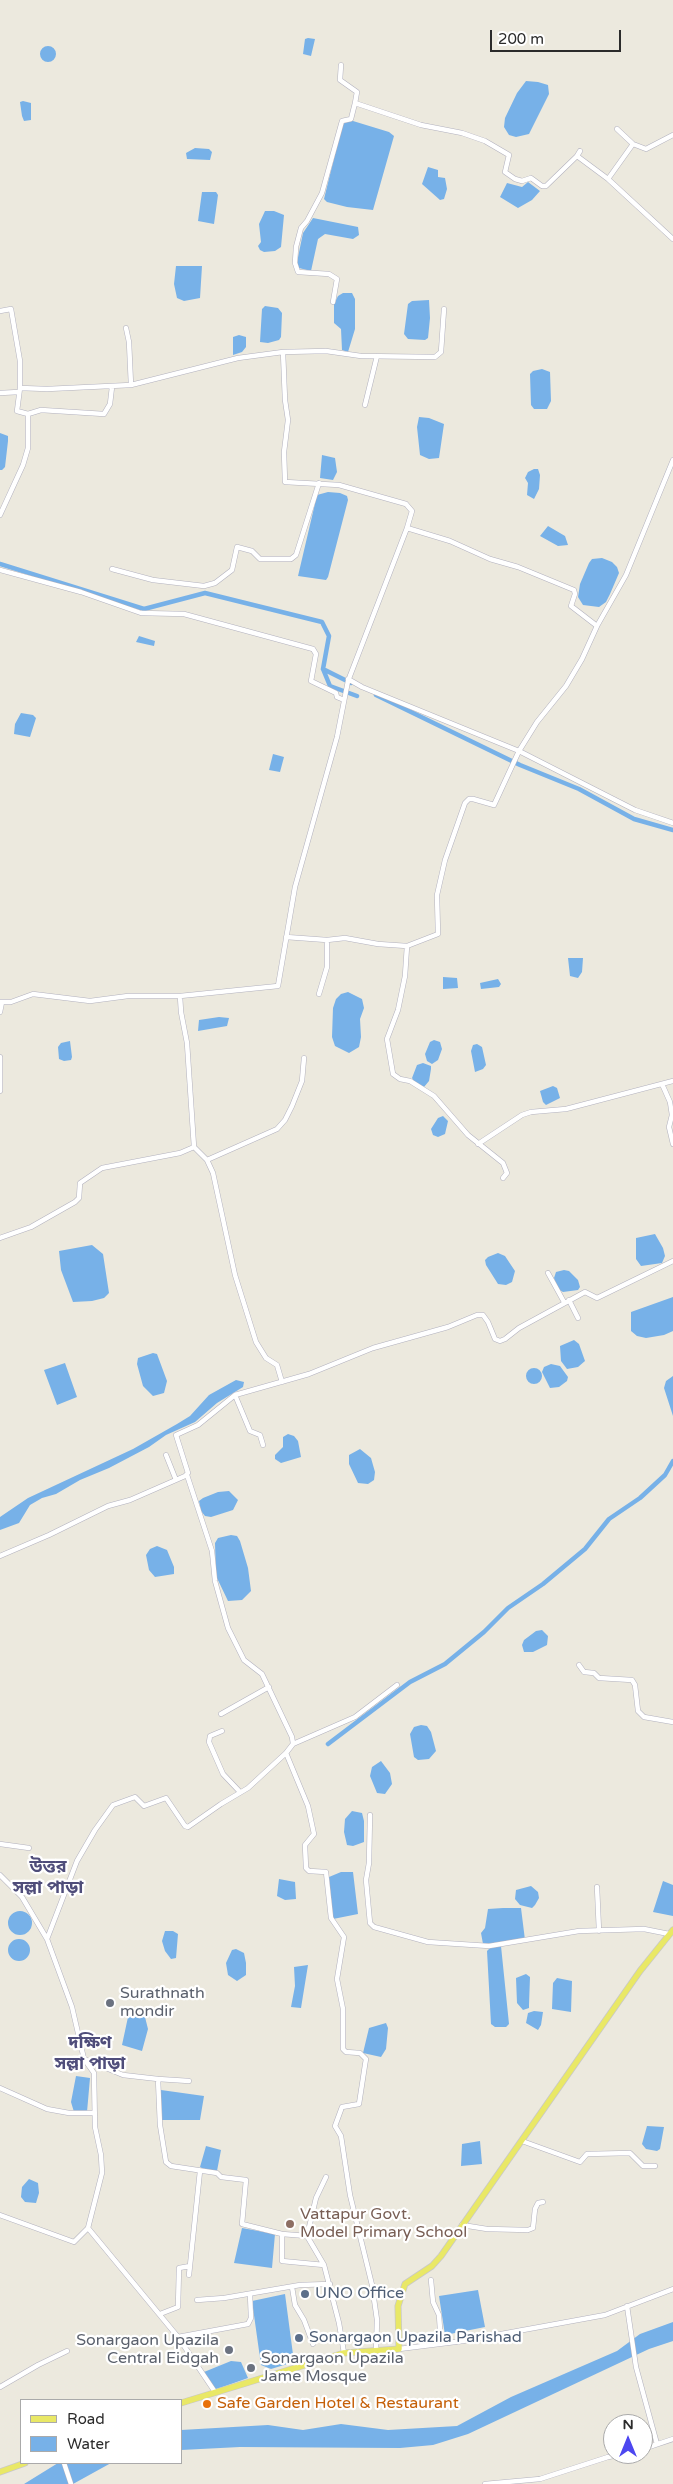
<!DOCTYPE html>
<meta charset="utf-8">
<style>
body{margin:0}
#map{position:relative;width:673px;height:2484px;overflow:hidden;background:#ece9de;font-family:"Varela Round",sans-serif}
canvas{display:block}
.legend{position:absolute;left:20px;top:2399px;width:162px;height:65px;box-sizing:border-box;background:#fff;border:1px solid #aaa;margin:0;padding:6px 9px;list-style:none;font-size:15px;color:#2b2b2b}
.legend li{display:flex;align-items:center;gap:10px;height:25px}
.legend b{width:25px;border:1px solid #aaa}
.north{position:absolute;left:603px;top:2414px;width:50px;height:50px;box-sizing:border-box;background:#fff;border:1px solid #aaa;border-radius:50%;rotate:0deg;font-size:14px;font-weight:700;line-height:20px;text-align:center;color:#2b2b2b}
.north::after{content:'';display:block;margin:auto;width:18px;height:22px;background:#4d47f0;clip-path:polygon(50% 0,100% 100%,50% 72%,0 100%)}
.scale{position:absolute;left:490px;top:30px;width:131px;height:22px;box-sizing:border-box;border:2px solid #2b2b2b;border-top:0;padding-left:6px;font-size:15px;line-height:18px;white-space:nowrap;color:#2b2b2b;-webkit-text-stroke:4px #fff;paint-order:stroke}
</style>
<div id="map">
<canvas width="673" height="2484"></canvas>
<ul class="legend">
<li><b style="height:6px;background:#e9e866"></b>Road</li>
<li><b style="height:14px;background:#77b1e8"></b>Water</li>
</ul>
<div class="north">N</div>
<div class="scale">200 m</div>
</div>
<script>
const c = document.querySelector('canvas').getContext('2d');
c.lineJoin = 'round';
function fill(path, color) { c.fillStyle = color; c.fill(path, 'evenodd'); }
const poly = rows => new Path2D(rows.map(r => 'M' + r).join(''));
function strokePath(path, color, width, dash) { c.strokeStyle = color; c.lineWidth = width; c.lineCap = dash ? 'butt' : 'round'; c.setLineDash(dash || []); c.stroke(path); }
function drawText(font, color, halo, rows, align = 'center') {
  c.font = font + ' "Varela Round","Noto Sans Bengali",sans-serif'; c.lineWidth = 4.5; c.setLineDash([]); c.textBaseline = 'middle'; c.strokeStyle = halo; c.fillStyle = color; for (const [text, x, y, turn = 0] of rows) {
    c.save(); c.translate(x, y); c.rotate((+turn || 0) * Math.PI / 180); c.textAlign = isNaN(turn) ? turn : align; if (halo) c.strokeText(text, 0, 0); c.fillText(text, 0, 0); c.restore();
  }
}
fill(poly([
 [308,38,315,39,311,56,303,54,305,39],
 '40 54a8 8 0 1 1 16 0a8 8 0 1 1-16 0Z',
 [526,81,538,82,548,85,549,94,529,134,516,137,509,135,504,127,505,118,517,93],
 [23,101,31,103,31,120,24,121,22,116,20,102],
 [346,121,353,121,389,132,394,136,373,210,347,207,327,202,324,199,342,126],
 [195,148,209,149,212,152,210,160,187,159,186,153],
 [428,167,438,170,438,177,445,178,447,189,444,199,440,200,422,184],
 [528,182,540,191,532,200,518,208,500,197,507,183,522,187],
 [202,192,216,192,218,195,214,224,198,221],
 [265,211,274,211,284,215,281,247,275,251,264,252,260,250,258,246,261,242,259,224],
 [313,218,358,227,359,235,353,239,325,234,318,239,311,271,299,268,297,262,303,233],
 [176,266,202,266,200,298,184,301,177,298,174,284],
 [343,293,352,293,355,299,355,329,348,352,342,350,341,329,334,323,334,304,338,296],
 [429,300,430,318,428,338,425,340,408,339,404,334,408,304,412,301],
 [265,306,278,308,282,313,281,337,279,340,268,343,260,342,262,309],
 [239,335,246,337,246,347,242,352,233,355,233,337],
 [542,369,550,372,551,401,547,409,534,409,531,405,530,374,533,371],
 [419,417,429,418,444,424,439,458,429,459,420,455,417,427],
 [0,433,8,436,8,441,5,467,2,470,0,470],
 [322,455,335,458,337,472,333,480,320,478],
 [534,469,538,469,540,475,539,489,534,499,527,495,528,483,525,478,528,472],
 [328,492,340,493,347,496,348,500,328,577,326,580,298,576,317,495],
 [548,526,565,536,568,545,558,546,540,536],
 [602,558,612,562,617,567,619,573,610,594,606,602,599,607,583,605,578,597,580,584,589,563,592,559],
 [139,636,155,641,154,646,136,642],
 [21,713,33,715,36,718,30,737,14,734,15,724],
 [273,754,284,757,280,772,269,770],
 [568,958,583,958,582,972,578,978,570,976],
 [443,977,457,978,458,988,443,989],
 [498,979,501,984,499,987,481,989,480,983],
 [348,992,362,999,364,1008,360,1019,361,1037,359,1047,349,1053,335,1046,332,1037,333,1008,336,999,341,994],
 [219,1017,229,1018,227,1026,198,1031,199,1020],
 [434,1040,440,1042,442,1049,438,1060,432,1064,427,1061,425,1054,430,1042],
 [70,1041,72,1057,71,1060,64,1061,59,1059,58,1047,61,1043],
 [477,1044,482,1047,486,1065,483,1069,475,1072,471,1051,473,1045],
 [423,1063,431,1066,431,1069,429,1081,424,1087,415,1083,412,1078,417,1065],
 [553,1086,557,1088,560,1098,546,1105,543,1102,540,1091],
 [443,1116,448,1121,445,1134,438,1137,433,1135,431,1129,438,1118],
 [655,1234,663,1248,665,1256,662,1263,641,1266,636,1259,636,1238],
 [92,1245,103,1254,109,1293,104,1298,92,1301,73,1302,61,1270,59,1251],
 [498,1253,505,1256,515,1271,512,1282,506,1285,498,1284,486,1265,485,1260,488,1257],
 [564,1270,569,1271,578,1280,580,1287,578,1290,563,1292,558,1289,554,1278,556,1272],
 [673,1297,673,1331,664,1335,646,1338,637,1336,631,1331,631,1312],
 [574,1340,579,1344,585,1361,578,1367,567,1369,561,1361,560,1346],
 [153,1353,157,1354,167,1381,164,1393,153,1396,143,1386,137,1364,138,1358],
 [65,1363,77,1397,57,1405,44,1370],
 [551,1364,560,1366,568,1377,567,1381,559,1387,550,1388,542,1372,544,1367],
 '526 1376a8 8 0 1 1 16 0a8 8 0 1 1-16 0Z',
 [673,1376,673,1416,664,1388,666,1381],
 [236,1380,244,1382,243,1387,217,1403,195,1422,166,1435,149,1447,109,1468,80,1480,56,1494,42,1498,30,1505,19,1523,0,1530,0,1517,28,1498,133,1449,177,1424,190,1416,209,1395],
 [288,1434,294,1436,298,1441,301,1457,281,1463,275,1459,275,1455,283,1447,283,1437],
 [360,1449,371,1458,375,1472,374,1480,368,1484,358,1483,349,1464,349,1455],
 [229,1491,238,1500,233,1510,211,1517,205,1516,201,1511,199,1501,203,1498,218,1492],
 [231,1535,237,1536,240,1541,248,1568,251,1591,242,1600,228,1601,216,1576,215,1543,218,1538],
 [157,1546,167,1550,174,1567,174,1574,155,1577,149,1570,146,1555,150,1549],
 [542,1630,548,1636,547,1645,533,1652,524,1652,522,1645,524,1640,536,1631],
 [421,1725,427,1726,431,1732,436,1751,429,1759,418,1760,414,1757,410,1734,414,1727],
 [381,1761,390,1773,392,1784,385,1794,377,1793,370,1776,372,1767],
 [352,1811,362,1813,364,1821,364,1842,353,1846,347,1845,344,1832,345,1819],
 [341,1872,353,1872,358,1914,333,1919,329,1877],
 [279,1879,295,1882,296,1899,285,1900,277,1896],
 [663,1881,673,1885,673,1916,653,1912],
 [531,1886,538,1892,539,1898,535,1905,532,1908,520,1905,515,1899,516,1890],
 [503,1908,521,1908,525,1940,483,1944,481,1933,485,1928,488,1909],
 '8 1923a12 12 0 1 1 24 0a12 12 0 1 1-24 0Z',
 [165,1931,173,1931,178,1934,176,1958,171,1959,165,1951,162,1941],
 '8 1950a11 11 0 1 1 22 0a11 11 0 1 1-22 0Z',
 [501,1946,509,2024,506,2027,495,2027,491,2024,487,1951,491,1947],
 [236,1949,244,1953,246,1963,246,1975,237,1981,228,1975,226,1963,232,1950],
 [308,1965,301,2008,291,2007,295,1986,294,1967],
 [526,1974,530,1977,529,2005,529,2008,523,2010,517,2003,516,1978],
 [557,1978,572,1981,571,2012,552,2009,553,1983],
 [534,2011,543,2012,541,2025,538,2030,526,2023,528,2013],
 [135,2013,145,2017,148,2029,142,2051,122,2045,128,2017],
 [386,2023,388,2028,386,2049,381,2057,363,2053,369,2028],
 [76,2076,90,2078,87,2112,74,2112,71,2102],
 [161,2090,204,2096,200,2120,161,2120],
 [647,2126,664,2127,660,2149,657,2151,646,2149,642,2144],
 [480,2141,482,2164,461,2166,462,2144],
 [206,2146,221,2150,217,2171,207,2171,200,2167],
 [29,2179,38,2183,39,2193,36,2203,25,2202,21,2197,22,2187],
 [242,2228,275,2234,272,2268,234,2263],
 [478,2290,485,2327,445,2335,439,2296],
 [285,2294,294,2362,271,2369,261,2365,252,2301],
 [673,2322,673,2341,649,2349,468,2434,433,2445,400,2448,240,2447,181,2450,181,2430,268,2425,303,2430,341,2424,388,2430,457,2426,511,2397,617,2351,640,2334],
 [231,2361,241,2362,248,2378,214,2390,204,2372],
 [58,2463,111,2463,73,2484,24,2484]
]), '#77b1e8');
strokePath(poly([
 [0,564,144,609,205,593,322,622,329,636,323,669,330,686,357,696],
 [323,669,351,683],
 [376,695,520,765,579,789,634,819,673,830],
 [328,1744,410,1682,445,1664,484,1632,508,1608,543,1584,585,1549,609,1519,640,1498,665,1475,673,1461]
]), '#77b1e8', 4.5);
const minor = poly([
 [341,65,340,80,357,92,355,103,421,125,462,133,485,141,509,155,505,172,515,179,522,181,531,178,542,186,546,186,577,156],
 [617,129,633,144,646,149,673,135],
 [580,151,577,156,608,179,633,144],
 [608,179,673,239],
 [333,302,337,279,329,274,298,272,295,263,296,247,301,228,307,221,322,193,342,121,351,119,355,103],
 [0,311,11,309,20,361,20,388,47,389,131,385,238,358,283,352,326,351,361,356,435,357,441,352,444,309],
 [126,328,129,342,131,385],
 [283,352,285,400,288,420,284,452,285,482,339,485,406,504,412,511,407,528,450,541,490,559,518,567,574,590,575,594,571,606,597,626,582,659,566,686,537,722,519,751,494,805,473,799,469,799,465,803,445,860,437,895,438,934,407,946,378,944,345,938,327,940,286,937],
 [0,393,19,392],
 [365,405,377,356],
 [28,414,41,410,104,414,110,404,112,387],
 [0,515,23,465,28,448,28,414,17,411,20,388],
 [112,569,153,580,204,586,215,583,232,570,237,547,252,551,260,559,291,559,296,555,319,483],
 [0,570,81,592,141,613,184,614,313,649,316,654,311,681,336,693,337,697,344,700],
 [597,626,626,575,673,460],
 [348,679,362,687,519,751,635,810,673,823],
 [407,946,405,976,398,1010,387,1039,393,1074,400,1079,410,1081,434,1096,468,1135,503,1163,507,1173,503,1178],
 [319,994,327,967,327,940],
 [180,996,181,1012,187,1043,194,1147,207,1160,213,1173,235,1275,256,1342,266,1358,277,1365,282,1382],
 [0,1002,11,1002,33,994,90,1001,128,996,180,996,278,986,295,887,337,737,348,681,407,528],
 [0,1012,2,1002],
 [0,1057,0,1091],
 [662,1084,670,1102,672,1115,669,1127,673,1144],
 [478,1144,522,1115,531,1112,566,1109,673,1081],
 [207,1160,277,1129,285,1120,292,1106,302,1081,304,1058],
 [0,1238,31,1227,75,1202,79,1198,80,1183,102,1168,180,1153,194,1147],
 [548,1273,564,1302],
 [569,1300,578,1318],
 [263,1445,260,1435,250,1431,235,1395,309,1374,373,1348,448,1327,477,1315,483,1315,488,1322,495,1339,500,1341,505,1339,519,1328,585,1292,597,1298,673,1261],
 [166,1455,176,1480],
 [187,1475,212,1551,215,1581,228,1628,244,1660,262,1674,292,1737,293,1744,286,1753,308,1806,314,1834,305,1845,306,1868,309,1871,326,1872,331,1918,344,1937,337,1979,343,2009,343,2049,346,2052,360,2053,366,2059,365,2065,359,2104,342,2107,335,2126,341,2136,350,2195,372,2285,377,2320,376,2351],
 [0,1556,49,1535,108,1506,130,1500,185,1476,188,1473,176,1435,198,1425,235,1395],
 [579,1665,584,1672,594,1673,599,1678,632,1680,635,1685,638,1711,644,1717,673,1722],
 [221,1714,269,1687],
 [222,1731,210,1736,209,1742,223,1774,240,1792],
 [293,1744,355,1717,397,1685],
 [370,1815,369,1863,366,1880,370,1923,374,1927,428,1942,489,1946,579,1931,644,1929,669,1934],
 [0,1844,29,1848],
 [0,1875,22,1897,47,1939,72,2007,84,2059,94,2073,95,2127,101,2155,102,2173,88,2228,178,2337,215,2392],
 [597,1887,599,1931],
 [47,1939,77,1861,95,1830,113,1805,135,1797,144,1806,166,1798,185,1826,188,1827,221,1804,248,1788,286,1753],
 [84,2059,123,2075,158,2079,160,2125,166,2162,171,2166,217,2173,221,2177,246,2180,242,2224,282,2234,282,2261,324,2265],
 [158,2079,189,2081],
 [0,2088,47,2109,69,2113,94,2113],
 [522,2141,580,2162,587,2154,630,2153,643,2166,655,2166],
 [0,2215,74,2242,88,2228],
 [462,2225,487,2229,528,2230,533,2228,535,2209,538,2203,543,2202],
 [282,2234,307,2236,324,2265,339,2323,344,2353],
 [307,2236,316,2198,326,2177],
 [189,2275,200,2171],
 [431,2280,433,2302,439,2315,441,2344],
 [292,2287,295,2305,304,2320,313,2344],
 [197,2300,224,2298,300,2285,330,2284],
 [627,2306,636,2367,657,2444],
 [160,2314,178,2307,179,2268,190,2266],
 [178,2337,248,2324,251,2318,250,2294],
 [399,2349,463,2341,605,2315,673,2289],
 [0,2387,38,2365,67,2351],
 [643,2449,673,2439],
 [64,2463,71,2484],
 [485,2484,540,2479,608,2457,625,2454]
]);
const major = poly([
 [181,2403,344,2353,399,2349,398,2306,405,2284,432,2266,441,2256,640,1971,673,1930],
 [0,2472,25,2463]
]);
strokePath(minor, '#b2b1be', 5.5);
strokePath(major, '#c8c8c8', 7);
strokePath(minor, '#fff', 4.5);
strokePath(major, '#e9e866', 5.5);
for (const [x, y, r, color] of [
 [110,2003,5,"#6b7280"],
 [290,2224,5,"#8d6e63"],
 [305,2294,5,"#5c6f8a"],
 [299,2338,5,"#5c6f8a"],
 [229,2350,5,"#6b7280"],
 [251,2368,5,"#6b7280"],
 [207,2404,5,"#e8710a"]
]) { const dot = new Path2D(); dot.arc(x, y, r, 0, 2 * Math.PI); c.fillStyle = color; c.fill(dot); strokePath(dot, '#fff', 2); }
drawText('16px', '#5b616d', '#fff', [
 ["Surathnath",120,1994],
 ["mondir",120,2012],
 ["Sonargaon Upazila",219,2341,"right"],
 ["Central Eidgah",219,2359,"right"],
 ["Sonargaon Upazila",261,2359],
 ["Jame Mosque",261,2377]
], 'left');
drawText('16px', '#785e54', '#fff', [
 ["Vattapur Govt.",300,2215],
 ["Model Primary School",300,2233]
], 'left');
drawText('16px', '#4e5e75', '#fff', [
 ["UNO Office",315,2294],
 ["Sonargaon Upazila Parishad",309,2338]
], 'left');
drawText('16px', '#c56008', '#fff', [
 ["Safe Garden Hotel & Restaurant",217,2404]
], 'left');
drawText('bold 18px', '#4f4d7a', '#fff', [
 ["উত্তর",48,1867],
 ["সল্লা পাড়া",48,1888],
 ["দক্ষিণ",90,2043],
 ["সল্লা পাড়া",90,2064]
]);
</script>
